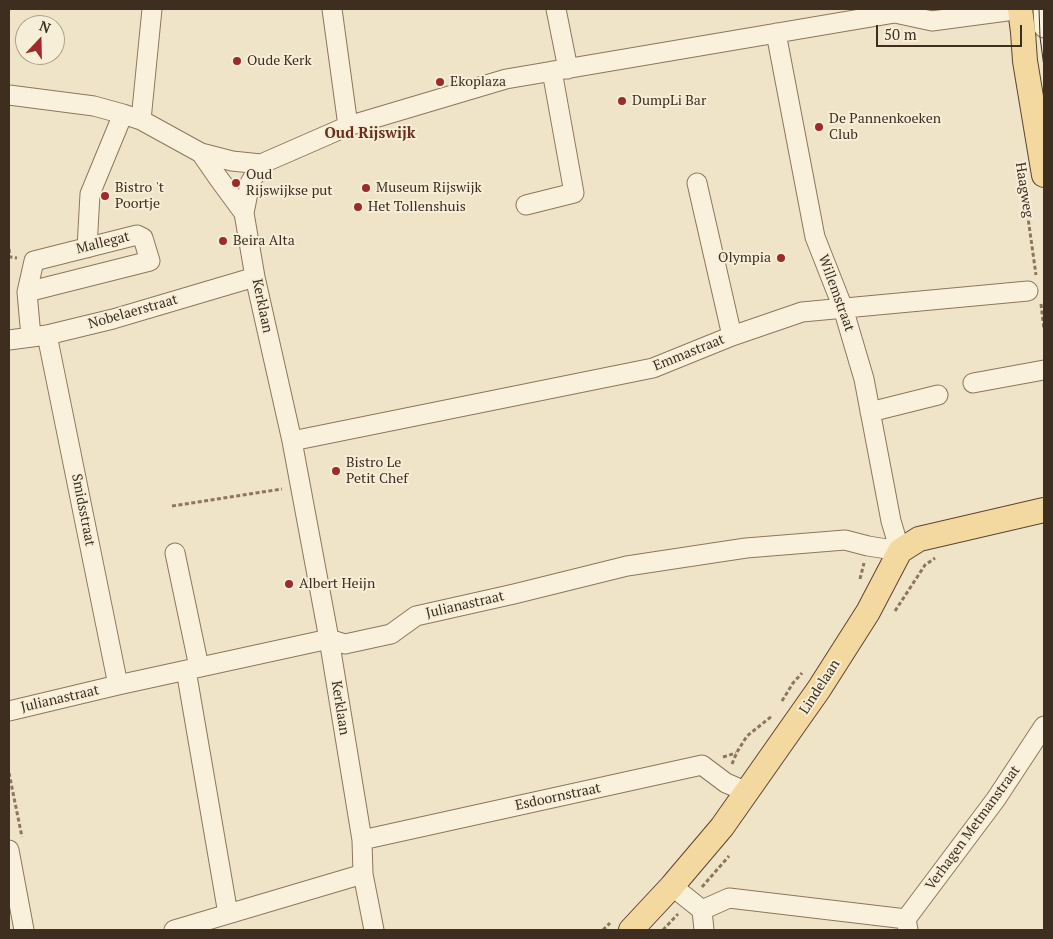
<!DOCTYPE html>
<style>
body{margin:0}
#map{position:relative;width:1053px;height:939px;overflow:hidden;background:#f0e4c8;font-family:"PT Serif",serif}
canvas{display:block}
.frame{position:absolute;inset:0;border:10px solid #3d2e20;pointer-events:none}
.north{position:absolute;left:15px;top:15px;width:50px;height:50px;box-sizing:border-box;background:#f7eed8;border:1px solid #ada18e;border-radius:50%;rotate:21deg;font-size:14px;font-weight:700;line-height:20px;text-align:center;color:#3d2e20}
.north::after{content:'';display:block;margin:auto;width:18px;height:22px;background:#9e2a2b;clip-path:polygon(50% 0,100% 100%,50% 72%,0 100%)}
.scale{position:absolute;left:876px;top:25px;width:146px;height:22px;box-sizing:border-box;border:2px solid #3d2e20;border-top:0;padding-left:6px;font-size:15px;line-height:18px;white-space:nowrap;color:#3d2e20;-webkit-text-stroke:4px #f7eed8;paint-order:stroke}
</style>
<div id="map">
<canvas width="1053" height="939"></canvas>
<div class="frame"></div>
<div class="north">N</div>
<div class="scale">50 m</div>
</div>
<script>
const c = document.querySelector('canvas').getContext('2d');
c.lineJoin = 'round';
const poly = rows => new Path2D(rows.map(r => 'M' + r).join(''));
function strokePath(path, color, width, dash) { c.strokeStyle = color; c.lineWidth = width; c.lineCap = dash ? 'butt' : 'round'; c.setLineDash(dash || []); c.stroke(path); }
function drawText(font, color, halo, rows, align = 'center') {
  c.font = font + ' "PT Serif",serif'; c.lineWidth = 4; c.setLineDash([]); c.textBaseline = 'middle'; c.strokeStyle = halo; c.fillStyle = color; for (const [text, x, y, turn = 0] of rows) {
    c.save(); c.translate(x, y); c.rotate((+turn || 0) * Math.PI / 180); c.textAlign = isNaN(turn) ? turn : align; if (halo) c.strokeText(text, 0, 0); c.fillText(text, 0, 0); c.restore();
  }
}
const minor = poly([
 [332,9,348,126],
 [556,9,568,69],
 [1043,9,1044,28],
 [895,13,932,21,1022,9],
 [9,95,94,106,123,114,141,120,201,153,232,161,261,164,348,126,506,79,895,13,909,9],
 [141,120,152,9],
 [201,153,219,179,244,213],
 [261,164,250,183,244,213,255,277,292,441,329,639,362,840,363,874,374,930],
 [697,183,732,336],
 [526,205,574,193,552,71],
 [87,248,90,194,123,114],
 [27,292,34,261,137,235,143,238,150,261,27,292,31,337],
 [47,335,118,685],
 [9,340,47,335,113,319,255,277],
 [973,383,1044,370],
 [870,412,938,395],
 [292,441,653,368,732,336,802,312,1028,291],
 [175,553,199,667],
 [186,670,228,914],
 [9,711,118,685,329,639,345,644,391,634,416,616,514,594,627,566,746,548,845,540,868,546,900,551,891,521,864,379,843,308,815,237,776,33],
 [362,840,702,765,726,783,747,792],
 [9,850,24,930],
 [672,886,702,910],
 [702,910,729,898,906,919],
 [702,910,704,930],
 [174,930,363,874],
 [908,930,906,919,996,799,1044,726]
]);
const major = poly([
 [1020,9,1023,32,1025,61,1044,175],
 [631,930,672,886,722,827,819,689,868,612,900,551,919,539,1044,510]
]);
strokePath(minor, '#8d765c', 21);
strokePath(major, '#5b4430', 26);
strokePath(poly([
 [1023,182,1036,275],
 [9,249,10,257,17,258],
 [1041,304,1044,329],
 [172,506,282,489],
 [860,579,864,563],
 [895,611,925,565,935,558],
 [782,701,793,683,802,673],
 [723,757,736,753],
 [732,764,737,752,747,736,772,716],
 [9,773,22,837],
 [702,887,729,856],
 [603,930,610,923],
 [663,930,678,914]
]), '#8d765c', 3, [4, 2.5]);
strokePath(minor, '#faf1dc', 19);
strokePath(major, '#f3d9a0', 24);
strokePath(poly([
 [1039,9,1040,37,1044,67]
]), '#3d2e20', 1);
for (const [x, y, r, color] of [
 [237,61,5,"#9e2a2b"],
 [440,82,5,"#9e2a2b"],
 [622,101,5,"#9e2a2b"],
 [819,127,5,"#9e2a2b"],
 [236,183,5,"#9e2a2b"],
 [366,188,5,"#9e2a2b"],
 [105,196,5,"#9e2a2b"],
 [358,207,5,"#9e2a2b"],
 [223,241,5,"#9e2a2b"],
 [781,258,5,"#9e2a2b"],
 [336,471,5,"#9e2a2b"],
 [289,584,5,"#9e2a2b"]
]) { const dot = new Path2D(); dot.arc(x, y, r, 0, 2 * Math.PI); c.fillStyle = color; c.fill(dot); strokePath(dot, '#f7eed8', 2); }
drawText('14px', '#3d2e20', '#f7eed8', [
 ["Oude Kerk",247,61],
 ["Ekoplaza",450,82],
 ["DumpLi Bar",632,101],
 ["De Pannenkoeken",829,119],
 ["Club",829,135],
 ["Oud",246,175],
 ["Rijswijkse put",246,191],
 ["Bistro 't",115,188],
 ["Poortje",115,204],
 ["Museum Rijswijk",376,188],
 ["Het Tollenshuis",368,207],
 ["Beira Alta",233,241],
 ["Olympia",771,258,"right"],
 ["Bistro Le",346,463],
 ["Petit Chef",346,479],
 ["Albert Heijn",299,584]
], 'left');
drawText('14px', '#3d2e20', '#f7eed8', [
 ["Haagweg",1024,190,81],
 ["Mallegat",103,243,-14],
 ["Willemstraat",836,293,70],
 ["Kerklaan",262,306,78],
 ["Nobelaerstraat",133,312,-16],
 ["Emmastraat",689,353,-22],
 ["Smidsstraat",83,510,79],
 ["Julianastraat",465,605,-13],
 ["Lindelaan",820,687,-57],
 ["Julianastraat",60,699,-13],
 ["Kerklaan",340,708,81],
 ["Esdoornstraat",558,797,-12],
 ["Verhagen Metmanstraat",973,828,-54]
]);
drawText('bold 15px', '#6b2e1e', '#f7eed8', [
 ["Oud Rijswijk",370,134]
]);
</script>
